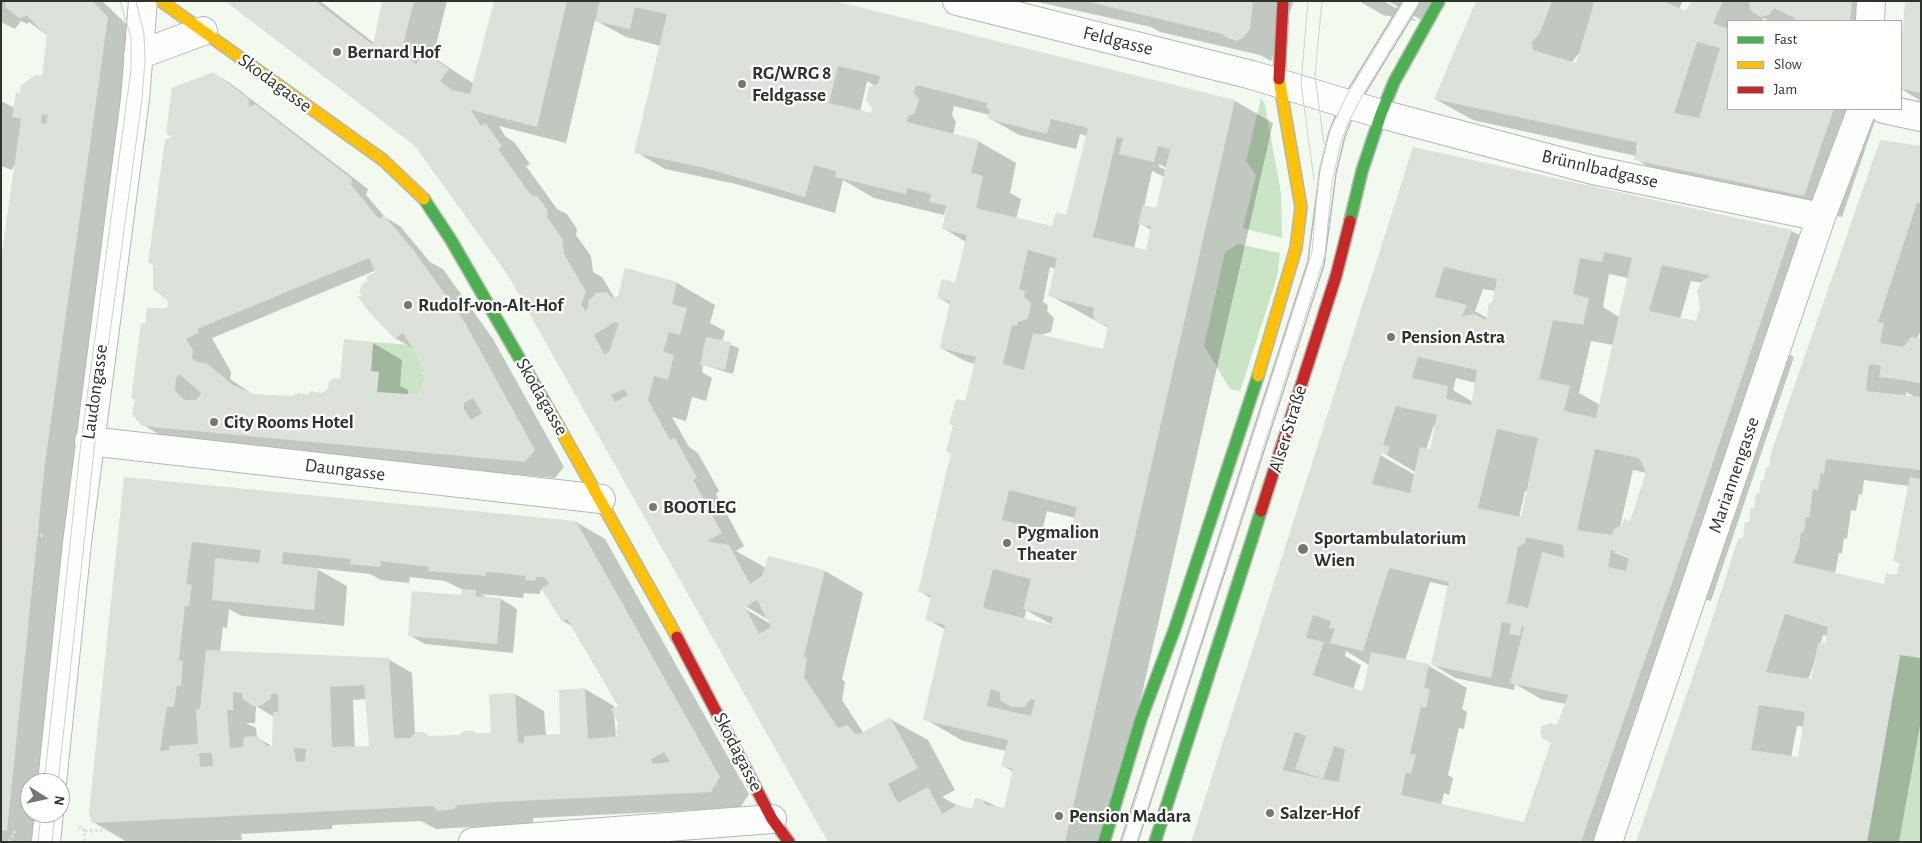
<!DOCTYPE html>
<meta charset="utf-8">
<style>
body{margin:0}
#map{position:relative;width:1922px;height:843px;overflow:hidden;background:#f2faf0;font-family:"Alegreya Sans",sans-serif}
canvas{display:block}
.frame{position:absolute;inset:0;border:2px solid #2e332d;pointer-events:none}
.legend{position:absolute;left:1727px;top:20px;width:175px;height:90px;box-sizing:border-box;background:#fff;border:1px solid #abadab;margin:0;padding:6px 9px;list-style:none;font-size:15px;color:#2e332d}
.legend li{display:flex;align-items:center;gap:10px;height:25px}
.legend b{width:25px;border:1px solid #abadab}
.north{position:absolute;left:20px;top:773px;width:50px;height:50px;box-sizing:border-box;background:#fff;border:1px solid #abadab;border-radius:50%;rotate:100deg;font-size:14px;font-weight:700;line-height:20px;text-align:center;color:#2e332d}
.north::after{content:'';display:block;margin:auto;width:18px;height:22px;background:#737971;clip-path:polygon(50% 0,100% 100%,50% 72%,0 100%)}
</style>
<div id="map">
<canvas width="1922" height="843"></canvas>
<div class="frame"></div>
<ul class="legend">
<li><b style="height:6px;background:#4caf50"></b>Fast</li>
<li><b style="height:6px;background:#ffc107"></b>Slow</li>
<li><b style="height:6px;background:#c62828"></b>Jam</li>
</ul>
<div class="north">N</div>
</div>
<script>
const c = document.querySelector('canvas').getContext('2d');
c.lineJoin = 'round';
function fill(path, color) { c.fillStyle = color; c.fill(path, 'evenodd'); }
const poly = rows => new Path2D(rows.map(r => 'M' + r).join(''));
function strokePath(path, color, width, dash) { c.strokeStyle = color; c.lineWidth = width; c.lineCap = dash ? 'butt' : 'round'; c.setLineDash(dash || []); c.stroke(path); }
function drawText(font, color, halo, rows, align = 'center') {
  c.font = font + ' "Alegreya Sans",sans-serif'; c.lineWidth = 4.5; c.setLineDash([]); c.textBaseline = 'middle'; c.strokeStyle = halo; c.fillStyle = color; for (const [text, x, y, turn = 0] of rows) {
    c.save(); c.translate(x, y); c.rotate((+turn || 0) * Math.PI / 180); c.textAlign = isNaN(turn) ? turn : align; if (halo) c.strokeText(text, 0, 0); c.fillText(text, 0, 0); c.restore();
  }
}
fill(poly([
 [1261,98,1265,105,1281,193,1282,238,1243,228,1256,175,1246,161],
 [1238,244,1280,253,1277,277,1240,391,1230,389,1204,346,1225,252],
 [373,342,411,345,426,370,421,373,425,378,419,395,377,392,379,372,371,371],
 [1900,655,1921,658,1921,842,1867,842]
]), '#c9e5c5');
fill(poly([
 [1,1,102,1,137,34,52,783,30,783,30,813,49,813,46,842,1,842,1,263,15,163,12,170,1,166,1,101,15,108,21,94,43,77,48,36,29,22,27,24,21,21,15,29,1,22],
 [227,1,320,1,374,43,384,1,447,1,433,57,474,84,495,1,827,1,1235,101,1273,123,1108,842,830,842,508,273,416,145],
 [595,20,626,37,661,46,636,152,665,169,736,184,835,213,843,180,874,198,944,215,946,207,948,207,943,228,966,242,956,284,938,297,951,305,941,348,965,361,975,364,966,402,947,451,952,454,919,591,931,598,927,619,946,630,925,719,963,741,1006,751,1003,766,1014,772,1005,810,985,801,973,810,960,807,942,797,955,790,928,740,890,719,864,734,842,700,845,682,842,679,863,593,825,571,766,568,736,551,744,546,716,494,719,491,698,453,689,447,672,417,686,421,692,397,706,401,712,378,702,372,703,365,733,374,739,348,722,342,725,331,710,323,715,305,677,283,615,299,602,277,593,272,591,256,576,235,577,229,567,214,557,209,526,166,530,164,514,142,505,136,499,126,566,143],
 [867,81,875,86,872,115,860,112],
 [954,106,990,115,989,118,1019,135,1076,149,1080,134,1087,136,1067,217,1053,228,1016,219,1021,199,1010,193,1016,163,978,141,953,135,956,122,952,115],
 [1159,164,1167,168,1167,170,1159,167],
 [1152,171,1165,177,1157,210,1144,207],
 [1140,223,1152,231,1147,251,1134,248],
 [1050,267,1055,269,1049,295,1109,328,1104,350,1040,335,1051,332,1054,318,1047,311,1048,305,1043,302],
 [1047,511,1075,518,1070,538,1042,531],
 [740,603,769,620,769,623,739,605],
 [1026,610,1056,627,1024,620],
 [1033,1,1294,1,1271,61,1260,55,1160,32,1151,27],
 [1359,1,1384,1,1417,21,1383,15],
 [1388,1,1435,1,1423,21],
 [1478,1,1683,1,1679,9,1694,16,1692,1,1876,1,1874,21,1770,21,1763,18,1762,21,1728,21,1728,109,1879,109,1842,217,1756,199,1659,172,1635,159,1636,156,1473,120,1435,99],
 [1680,13,1638,150,1636,149],
 [1580,52,1576,64,1571,63],
 [1907,1,1921,1,1921,101,1901,89,1901,60],
 [213,73,230,83,368,189,366,195,385,217,400,226,430,262,443,269,493,339,564,467,555,478,372,461,181,447,143,425,136,400,132,398,146,325,170,310,173,137],
 [379,269,370,281,395,338,415,349,428,370,420,396,408,395,408,390,400,386,402,360,373,343,345,341,341,381,321,394,292,398,254,395,230,379,231,372,212,338],
 [1413,148,1792,231,1821,248,1785,352,1794,357,1711,601,1702,599,1616,842,1192,842],
 [1609,274,1628,278,1619,317,1603,307],
 [1691,281,1703,283,1701,307,1697,322,1680,319],
 [1483,289,1496,291,1487,318,1475,311],
 [1591,341,1613,345,1600,405,1579,393],
 [1456,378,1476,383,1473,402,1453,390],
 [1434,425,1436,426,1431,451,1426,450],
 [1377,449,1415,472,1415,475,1375,452],
 [1633,470,1647,473,1630,522,1620,527],
 [1525,491,1528,491,1522,518,1519,518],
 [1613,552,1619,552,1635,558,1634,560],
 [1430,582,1448,586,1432,664,1455,678,1514,690,1515,684,1541,699,1566,704,1558,727,1545,739,1552,743,1524,823,1441,805,1444,793,1449,795,1453,778,1448,775,1459,728,1464,729,1467,712,1462,709,1467,688,1429,666,1405,661],
 [1346,651,1369,665,1364,693,1353,690,1361,665,1345,656],
 [1921,148,1921,330,1900,379,1921,383,1921,720,1899,842,1637,842,1770,469],
 [1906,392,1917,398,1906,397],
 [1864,480,1909,486,1894,560,1901,564,1898,576,1885,585,1835,574,1839,553,1842,553,1844,538,1847,539,1851,510,1856,511,1859,494,1862,495],
 [1823,635,1828,636,1834,646,1820,645],
 [1815,660,1816,660,1813,681,1808,680],
 [1797,726,1805,727,1799,760,1791,758],
 [125,479,576,522,605,539,749,794,740,808,533,818,533,823,496,826,478,832,470,827,436,829,421,821,332,825,332,829,241,834,242,840,127,842,93,822],
 [315,568,370,574,381,580,409,583,410,577,445,581,463,590,462,597,409,635,425,644,513,653,517,609,501,599,488,598,481,594,523,598,524,593,540,594,540,590,544,591,563,621,573,627,620,706,614,709,614,706,585,689,561,735,546,736,544,711,515,694,491,735,430,737,415,734,412,673,388,659,220,652,223,627,227,628,229,609,242,616,344,626,347,586],
 [366,699,370,747,355,748,353,700],
 [256,706,274,717,273,747,257,737,256,728,246,723,255,723],
 [614,713,619,723,621,737,616,738]
]), '#0003');
fill(poly([
 [5,1,92,1,108,17,45,463,7,831,1,830,1,259,21,119,12,117,16,92,20,93,21,85,36,75,42,76,47,36,28,17,29,15,19,18,5,7],
 [42,114,48,115,46,124,41,123],
 [225,1,315,1,373,45,382,1,414,1,401,53,416,64,425,52,449,69,440,81,452,90,470,94,494,1,567,1,537,127,471,110,481,126,485,123,502,146,498,149,531,195,537,196,548,211,547,217,562,238,564,254,586,292,581,304,585,311,587,310,589,300,596,293,606,292,613,298,618,296,625,268,677,282,672,304,687,308,680,335,669,332,663,352,674,355,668,380,654,376,648,400,670,440,675,438,697,478,693,480,722,533,707,541,729,545,750,584,762,576,768,556,825,570,804,656,807,659,804,677,838,728,848,725,854,733,860,734,890,717,918,768,888,784,898,803,928,787,942,814,957,805,972,809,975,798,985,800,984,804,1004,808,1013,769,1001,766,1008,740,923,720,945,625,925,620,931,595,918,592,951,453,946,452,953,425,949,424,956,399,965,401,976,357,940,348,950,301,937,298,942,279,955,282,967,235,942,229,947,206,929,202,931,194,907,188,906,194,835,177,836,171,814,165,805,197,705,168,634,153,667,14,635,7,630,29,595,21,600,1,835,1,1235,100,1065,842,828,842,507,274,415,146],
 [838,66,880,76,878,84,869,87,866,100,872,108,871,113,829,103],
 [916,85,987,103,986,108,990,109,988,119,1047,134,1051,119,1088,128,1066,215,1056,213,1052,226,976,208,983,176,971,173,979,140,907,122,908,116,915,113,919,100,914,93],
 [1117,137,1123,138,1119,154,1154,162,1158,146,1170,149,1156,208,1143,205,1138,224,1151,227,1146,250,1093,237],
 [1028,250,1057,258,1048,296,1094,308,1093,314,1095,321,1108,326,1103,349,1033,333,1024,370,1003,364,1012,325,1017,326,1018,322,1028,319,1031,303,1024,297,1025,291,1019,289],
 [614,322,619,323,609,352,604,354,594,335],
 [624,389,628,395,615,402,611,395],
 [1009,490,1077,507,1069,537,1002,520],
 [993,569,1031,579,1023,609,1053,617,1051,625,983,608],
 [757,600,771,627,759,634,745,607],
 [991,689,999,692,1001,701,1012,707,1024,707,1031,699,1035,700,1031,716,987,706],
 [1085,1,1253,1,1250,29,1245,36,1237,41,1227,38,1222,34],
 [1476,1,1552,1,1540,33,1532,42,1533,50,1576,63,1594,3,1590,1,1663,1,1686,11,1691,1,1723,1,1713,23,1728,29,1728,109,1834,109,1804,196,1634,160,1639,143,1434,99],
 [1697,42,1720,48,1699,118,1674,113],
 [1749,1,1852,1,1850,21,1794,21,1795,18,1774,8,1769,15,1760,17,1751,11],
 [1905,1,1921,1,1921,93,1901,89,1901,48],
 [213,72,249,99,249,107,255,104,352,179,351,185,379,219,384,215,414,251,464,321,535,450,525,462,142,426,132,414,135,399,131,398,141,323,145,324,147,308,167,308,168,301,153,289,153,265,148,262,165,140,171,137,166,133,172,88],
 [369,258,375,272,366,277,368,281,363,283,359,292,362,294,358,297,369,312,395,339,403,333,426,370,421,373,425,378,419,395,377,392,379,372,371,371,373,342,344,339,340,379,335,378,329,382,328,390,321,393,309,391,308,395,298,393,292,396,254,394,233,385,206,363,198,362,192,358,193,350,186,339,199,333,197,329],
 [179,374,201,393,196,400,185,400,175,391,176,378],
 [473,398,482,413,471,420,464,409,464,403],
 [1880,140,1921,146,1921,204,1917,203,1878,322,1884,323,1880,343,1903,347,1911,337,1921,338,1921,382,1879,377,1881,366,1869,364,1866,391,1921,397,1921,470,1826,459,1824,474,1821,473,1818,490,1813,489,1809,518,1806,517,1804,532,1801,532,1799,547,1793,563,1884,584,1886,573,1897,575,1900,562,1893,561,1910,477,1921,479,1921,658,1900,655,1867,842,1636,842,1710,626,1738,539,1743,537,1745,522,1749,523,1751,508,1754,508,1756,493,1759,493,1761,480,1764,480,1766,467,1769,467,1771,453],
 [1785,614,1828,627,1825,643,1818,643,1811,679,1766,672],
 [1759,705,1805,712,1798,757,1751,750],
 [1413,147,1792,230,1673,580,1581,842,1191,842],
 [1604,252,1632,258,1596,418,1564,411,1570,386,1539,379,1553,320,1583,325,1589,298,1573,294,1580,258,1602,262],
 [1662,265,1708,275,1709,277,1703,280,1697,290,1700,307,1696,321,1649,311],
 [1444,267,1497,279,1492,304,1489,303,1486,320,1474,314,1462,316,1467,305,1435,297],
 [1418,357,1477,370,1471,405,1446,399,1448,386,1412,378],
 [1396,406,1437,415,1430,449,1420,447,1410,493,1372,484,1381,454,1387,455,1390,447,1383,445],
 [1497,429,1538,438,1521,517,1478,508],
 [1595,449,1639,458,1646,472,1630,521,1624,519,1622,525,1614,529,1612,535,1577,530],
 [1526,537,1563,545,1564,558,1542,552,1528,608,1507,603,1518,547,1525,543],
 [1611,550,1629,557,1626,571,1608,567],
 [1389,568,1449,582,1431,665,1491,678,1502,622,1511,624,1509,634,1520,636,1522,626,1524,627,1510,683,1568,695,1557,725,1550,723,1542,726,1540,733,1544,740,1551,742,1524,822,1401,795,1406,772,1411,774,1416,755,1410,754,1421,707,1426,708,1430,689,1424,688,1429,664,1371,652,1363,691,1313,675,1324,642,1306,638,1313,615,1331,621,1329,628,1335,629,1330,643,1363,651],
 [1295,732,1306,736,1295,769,1323,779,1334,746,1345,749,1339,782,1323,779,1283,770],
 [706,337,731,342,725,370,700,365],
 [124,477,576,521,720,777,711,792,495,802,458,805,454,809,438,811,433,806,92,823,89,812],
 [192,542,261,550,259,563,215,558,212,600,314,610,318,568,282,564,283,552,351,559,350,564,380,567,381,561,429,567,428,571,486,576,486,572,502,573,526,576,525,580,535,581,536,577,544,577,549,584,541,588,562,622,567,619,618,706,611,709,618,723,616,733,619,736,588,739,585,688,559,690,560,734,524,736,524,743,518,743,515,693,489,694,491,733,478,733,472,731,464,731,460,735,429,736,424,732,416,732,410,738,394,738,389,658,206,650,200,709,196,709,198,744,169,746,169,750,160,751,167,707,174,707,177,685,181,686,183,661,179,660,185,606,189,607,192,585,186,584],
 [364,685,369,746,332,747,330,687],
 [233,692,242,693,242,698,253,706,260,706,271,699,271,694,278,694,278,712,273,712,272,746,267,746,258,736,244,737,243,747,230,748,227,710,233,710],
 [294,748,306,749,305,761,296,762],
 [664,752,670,762,653,764,651,759],
 [199,753,212,753,213,766,200,767],
 [462,589,476,590,476,596,501,598,497,644,408,636,412,591,461,595]
]), '#dce1da');
const lane = poly([
 [1129,842,1316,263,1328,171,1337,134,1349,104,1412,1]
]);
const street = poly([
 [957,1,1252,75,1381,114,1593,170,1821,217],
 [1870,21,1871,1],
 [138,55,203,31],
 [1884,109,1921,117],
 [89,441,601,499],
 [52,783,77,543,135,99,143,1],
 [46,842,49,813],
 [473,842,772,819],
 [1608,842,1821,217,1862,109]
]);
const fast = poly([
 [424,199,451,240,551,413],
 [1350,221,1362,171,1381,114,1394,82,1439,1],
 [1104,842,1141,719,1175,628,1258,376],
 [1155,842,1261,511]
]);
const slow = poly([
 [161,1,383,160,424,199],
 [1258,376,1296,248,1301,207,1279,79],
 [551,413,677,637]
]);
const jam = poly([
 [1279,79,1283,1],
 [1261,511,1336,276,1350,221],
 [677,637,772,819,789,842]
]);
strokePath(lane, '#b3b9b2', 18);
strokePath(street, '#b3b9b2', 30);
strokePath(fast, '#b3b9b2', 14);
strokePath(slow, '#b3b9b2', 14);
strokePath(jam, '#b3b9b2', 14);
strokePath(poly([
 [1,530,44,536],
 [79,826,85,831,84,842],
 [85,831,107,830],
 [9,842,16,829]
]), '#dee0de', 3, [2.5, 2.5]);
strokePath(lane, '#fdfefd', 15);
strokePath(street, '#fdfefd', 28);
strokePath(fast, '#4caf50', 11);
strokePath(slow, '#ffc107', 11);
strokePath(jam, '#c62828', 11);
strokePath(poly([
 [1308,1,1301,83,1314,180],
 [1322,1,1315,75,1324,144],
 [44,783,81,442,131,69,131,37,120,1],
 [58,783,95,442,142,99,145,60,144,34,136,1],
 [38,842,41,813],
 [52,842,55,813],
 [1122,842,1312,252,1319,171,1330,130,1349,91,1404,1],
 [1137,842,1325,255,1332,182,1341,142,1348,123,1361,98,1420,1]
]), '#cdd0cc', 1);
for (const [x, y, r, color] of [
 [337,52,5,"#737971"],
 [742,84,5,"#737971"],
 [408,305,5,"#737971"],
 [1391,337,5,"#737971"],
 [214,422,5,"#737971"],
 [653,507,5,"#737971"],
 [1007,543,5,"#737971"],
 [1303,549,6,"#737971"],
 [1270,813,5,"#737971"],
 [1059,816,5,"#737971"]
]) { const dot = new Path2D(); dot.arc(x, y, r, 0, 2 * Math.PI); c.fillStyle = color; c.fill(dot); strokePath(dot, '#fff', 2); }
drawText('19px', '#2e332d', '#fff', [
 ["Feldgasse",1118,41,14],
 ["Skodagasse",275,83,36],
 ["Brünnlbadgasse",1600,169,13],
 ["Laudongasse",95,392,-82],
 ["Skodagasse",542,397,60],
 ["Alser Straße",1288,429,-73],
 ["Daungasse",345,470,7],
 ["Mariannengasse",1734,475,-71],
 ["Skodagasse",738,752,63]
]);
drawText('bold 19px', '#2e332d', '#fff', [
 ["Bernard Hof",347,52],
 ["RG/WRG 8",752,73],
 ["Feldgasse",752,95],
 ["Rudolf-von-Alt-Hof",418,305],
 ["Pension Astra",1401,337],
 ["City Rooms Hotel",224,422],
 ["BOOTLEG",663,507],
 ["Pygmalion",1017,532],
 ["Theater",1017,554],
 ["Sportambulatorium",1314,538],
 ["Wien",1314,560],
 ["Salzer-Hof",1280,813],
 ["Pension Madara",1069,816]
], 'left');
</script>
